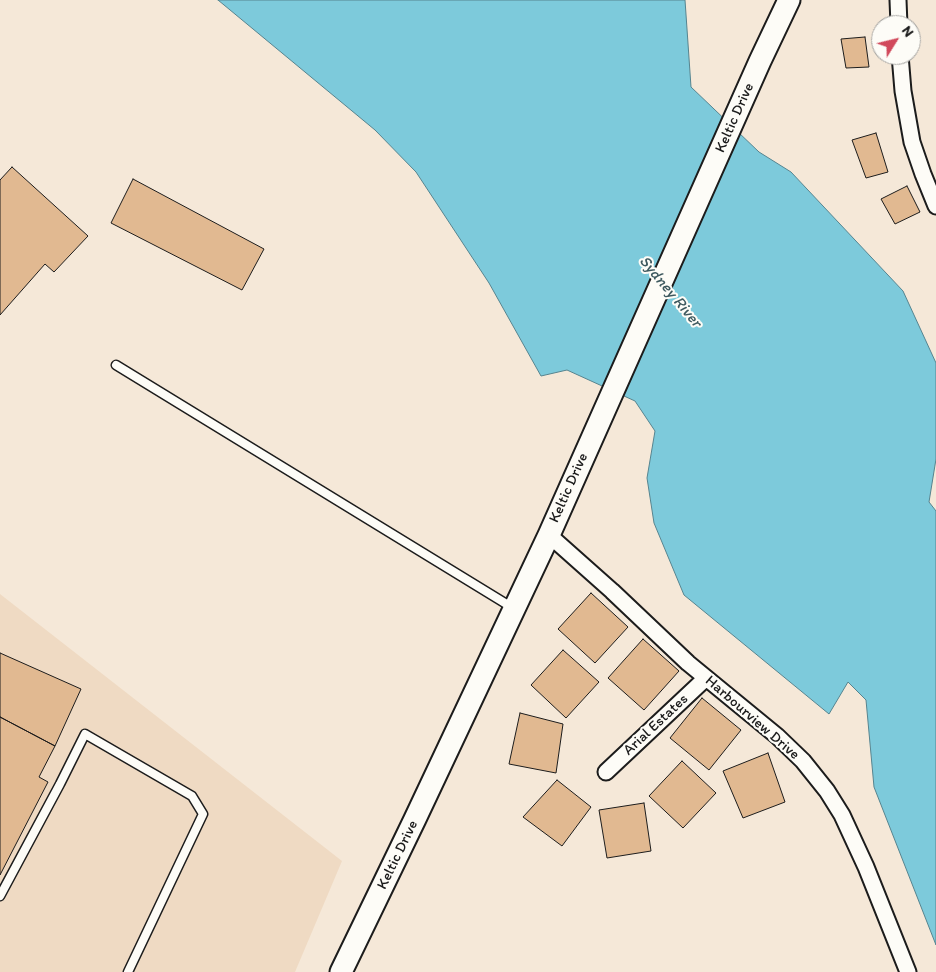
<!DOCTYPE html>
<style>
body{margin:0}
#map{position:relative;width:936px;height:972px;overflow:hidden;background:#f5e8d8;font-family:Itim,sans-serif}
canvas{display:block}
.north{position:absolute;left:871px;top:15px;width:50px;height:50px;box-sizing:border-box;background:#fdfcf7;border:1px solid #a3a29f;border-radius:50%;rotate:54deg;font-size:14px;font-weight:700;line-height:20px;text-align:center;color:#1c1c1c}
.north::after{content:'';display:block;margin:auto;width:18px;height:22px;background:#d1495b;clip-path:polygon(50% 0,100% 100%,50% 72%,0 100%)}
</style>
<div id="map">
<canvas width="936" height="972"></canvas>
<div class="north">N</div>
</div>
<script>
const c = document.querySelector('canvas').getContext('2d');
c.lineJoin = 'round';
function fill(path, color) { c.fillStyle = color; c.fill(path, 'evenodd'); }
const poly = rows => new Path2D(rows.map(r => 'M' + r).join(''));
function strokePath(path, color, width, dash) { c.strokeStyle = color; c.lineWidth = width; c.lineCap = dash ? 'butt' : 'round'; c.setLineDash(dash || []); c.stroke(path); }
function drawText(font, color, halo, rows, align = 'center') {
  c.font = font + ' Itim,sans-serif'; c.lineWidth = 4; c.setLineDash([]); c.textBaseline = 'middle'; c.strokeStyle = halo; c.fillStyle = color; for (const [text, x, y, turn = 0] of rows) {
    c.save(); c.translate(x, y); c.rotate((+turn || 0) * Math.PI / 180); c.textAlign = isNaN(turn) ? turn : align; if (halo) c.strokeText(text, 0, 0); c.fillText(text, 0, 0); c.restore();
  }
}
fill(poly([
 [0,594,342,861,295,972,0,972]
]), '#efdac3');
const water = poly([
 [218,0,685,0,691,87,759,152,791,172,903,291,936,363,936,459,929,502,936,511,936,945,874,787,866,700,848,682,829,714,684,595,654,523,647,478,655,431,635,401,567,370,541,376,489,283,416,172,375,130,218,0]
]);
fill(water, '#7dcadb');
strokePath(water, '#56848f', 1);
const building = poly([
 [865,37,869,67,846,68,841,39,865,37],
 [876,133,888,172,866,178,852,140,876,133],
 [12,167,88,236,54,272,45,264,0,315,0,180,12,167],
 [133,179,264,249,242,290,111,223,133,179],
 [907,186,920,212,895,224,881,199,907,186],
 [591,593,628,627,595,663,558,629,591,593],
 [643,639,679,671,644,710,608,678,643,639],
 [563,650,599,682,566,718,531,685,563,650],
 [0,653,81,689,55,746,0,717,0,653],
 [702,698,741,730,709,770,670,738,702,698],
 [520,713,563,724,556,773,509,764,520,713],
 [0,717,55,746,39,777,48,782,0,875,0,717],
 [768,753,785,802,743,818,723,771,768,753],
 [682,761,716,793,683,828,649,796,682,761],
 [557,780,591,807,562,846,523,817,557,780],
 [644,803,651,851,607,858,599,810,644,803]
]);
fill(building, '#e1b991');
strokePath(building, '#1c1c1c', 1);
const service = poly([
 [116,365,513,608],
 [0,896,60,784,85,734,192,796,203,814,128,972]
]);
const minor = poly([
 [898,0,899,25],
 [900,55,903,91,912,142,923,174,936,206],
 [549,535,612,591,688,663,777,736,803,761,827,791,842,815,866,867,908,972],
 [606,772,706,678]
]);
const secondary = poly([
 [341,972,415,819,549,535,760,61,789,0]
]);
strokePath(service, '#1c1c1c', 11);
strokePath(minor, '#1c1c1c', 19);
strokePath(secondary, '#1c1c1c', 25);
strokePath(service, '#fdfcf7', 8);
strokePath(minor, '#fdfcf7', 15);
strokePath(secondary, '#fdfcf7', 21);
drawText('15px', '#1c1c1c', '#fdfcf7', [
 ["Keltic Drive",735,118,-66],
 ["Keltic Drive",569,488,-66],
 ["Harbourview Drive",752,718,41],
 ["Arial Estates",656,725,-43],
 ["Keltic Drive",398,855,-64]
]);
drawText('italic 16px', '#3e595f', '#fdfcf7', [
 ["Sydney River",670,292,50]
]);
</script>
